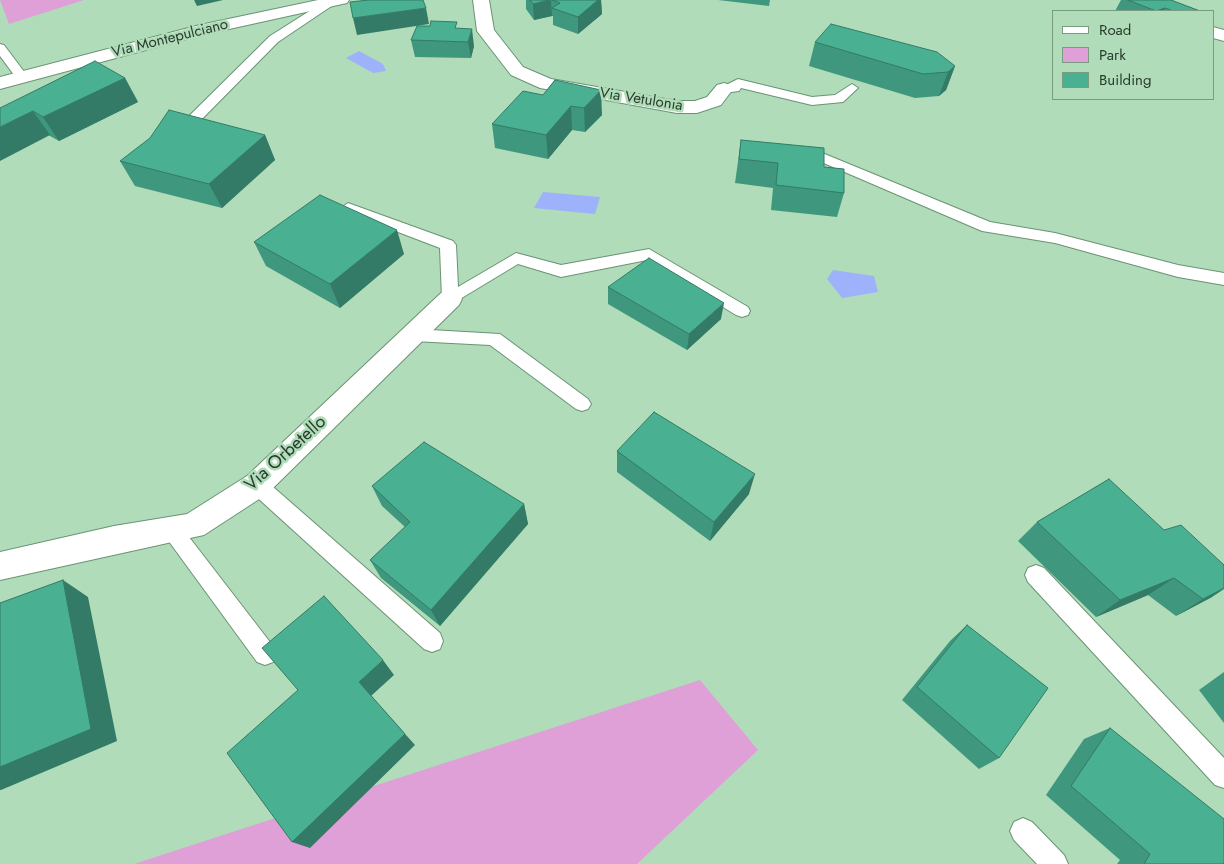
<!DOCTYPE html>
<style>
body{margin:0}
#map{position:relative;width:1224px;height:864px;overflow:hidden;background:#b0dcb9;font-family:Jost,sans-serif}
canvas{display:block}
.legend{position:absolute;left:1052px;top:10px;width:162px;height:90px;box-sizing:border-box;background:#b0dcb9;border:1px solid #7a9c81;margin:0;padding:6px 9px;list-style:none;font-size:15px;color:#293b2d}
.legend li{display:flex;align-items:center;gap:10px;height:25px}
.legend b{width:25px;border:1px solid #7a9c81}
</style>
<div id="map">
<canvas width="1224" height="864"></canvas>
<ul class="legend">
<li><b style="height:6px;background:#fff"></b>Road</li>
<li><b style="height:14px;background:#dfa0d7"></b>Park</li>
<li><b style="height:14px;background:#49b092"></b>Building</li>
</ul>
</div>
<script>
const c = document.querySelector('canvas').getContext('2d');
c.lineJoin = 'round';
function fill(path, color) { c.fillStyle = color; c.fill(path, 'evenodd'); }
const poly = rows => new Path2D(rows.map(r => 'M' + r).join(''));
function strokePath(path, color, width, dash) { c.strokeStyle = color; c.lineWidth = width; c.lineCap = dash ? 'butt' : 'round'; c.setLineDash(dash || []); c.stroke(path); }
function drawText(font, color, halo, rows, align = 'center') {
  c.font = font + ' Jost,sans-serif'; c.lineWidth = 5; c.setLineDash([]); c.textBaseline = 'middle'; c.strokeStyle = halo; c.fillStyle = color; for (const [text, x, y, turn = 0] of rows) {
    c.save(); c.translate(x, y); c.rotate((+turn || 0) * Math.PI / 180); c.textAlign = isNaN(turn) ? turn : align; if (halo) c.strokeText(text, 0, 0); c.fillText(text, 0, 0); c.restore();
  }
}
fill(poly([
 [0,0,84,0,9,24],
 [700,680,758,750,637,864,134,864]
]), '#dfa0d7');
fill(poly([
 [359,51,383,64,386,71,373,73,346,58],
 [543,192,600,197,595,214,534,208],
 [833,270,874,276,878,292,842,298,827,279]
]), '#9db2fb');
const service = poly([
 [327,0,339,1,278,42,199,122,210,125,212,128,210,131,205,132,185,126,183,123,185,120,270,36,327,0],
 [0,44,4,45,25,73,27,76,25,79,17,79,0,56,0,44],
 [738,79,812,97,835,95,852,84,858,88,843,102,812,105,741,88,739,91,724,93,718,89,738,79],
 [810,148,990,222,1055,233,1178,265,1224,273,1224,285,1178,277,1055,243,982,231,805,155,803,152,810,148],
 [348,203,453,241,456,245,458,287,516,253,561,265,649,249,748,307,750,311,748,315,742,317,736,315,647,260,561,277,518,264,450,305,444,303,442,299,440,248,343,211,341,208,348,203],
 [413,329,500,334,588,399,591,404,588,409,582,411,576,409,490,345,413,341,407,339,404,335,407,331,413,329],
 [257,477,264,479,440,633,443,641,440,649,432,652,424,649,250,491,247,485,250,479,257,477],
 [172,521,179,524,273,646,276,654,273,662,265,665,257,662,165,536,162,530,165,524,172,521],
 [1036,565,1044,568,1224,758,1224,788,1215,785,1028,582,1025,575,1028,568,1036,565],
 [1023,818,1032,822,1064,855,1068,864,1037,864,1014,840,1010,831,1014,822,1023,818]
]);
const minor = poly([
 [318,0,349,0,347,3,202,35,0,89,0,77,200,25,318,0],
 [473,0,489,0,494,30,523,67,551,79,677,101,695,101,707,97,717,85,724,83,731,85,733,89,721,105,697,113,677,113,540,88,511,75,477,31,473,0],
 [1213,27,1224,30,1224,41,1213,38,1213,27],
 [450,290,459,293,462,299,459,305,267,494,204,535,0,580,0,552,114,526,187,514,247,476,441,293,450,290]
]);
strokePath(service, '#6a9373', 2);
strokePath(minor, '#6a9373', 2);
fill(service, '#fff');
fill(minor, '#fff');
fill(poly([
 [526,0,601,0,602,14,578,34,553,25,553,16,552,16,534,20,526,9],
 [718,0,770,0,769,6],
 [1121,0,1171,0,1200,11,1115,11],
 [459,29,474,46,471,58,415,57,411,40],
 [815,42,955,66,946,90,939,96,915,98,809,66],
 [125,78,138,102,59,141,0,108],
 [555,80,602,115,585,132,572,130,548,159,495,148,492,124,543,95],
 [265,135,275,160,222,208,135,186,120,161],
 [741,140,824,167,844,193,837,217,771,210,773,188,735,183],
 [254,242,404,254,340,308,266,266],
 [608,287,721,319,687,350,608,304],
 [617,451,749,494,710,541,617,472],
 [1109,479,1212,597,1176,616,1148,595,1096,617,1018,541,1037,522],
 [372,486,524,504,528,524,440,626,381,578,370,560,405,527,382,506],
 [967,625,999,758,979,769,902,700,950,641],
 [1224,672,1224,723,1199,690],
 [1110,728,1224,864,1117,864,1120,860,1046,795,1084,739]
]), '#3f977e');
fill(poly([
 [194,0,223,0,197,6],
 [551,0,552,16,534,20,533,4],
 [598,0,601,0,602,14,578,34,578,17],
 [426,8,429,24,357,35,353,18],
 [1165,8,1163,11,1156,11],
 [472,29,474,46,471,58,468,42],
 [955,66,946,90,939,96,948,72],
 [125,78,138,102,59,141,43,117],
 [601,90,602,115,585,132,584,108],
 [571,106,572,130,548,159,546,135],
 [33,111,50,135,0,161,0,127],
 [265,135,275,160,222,208,209,184],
 [397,230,404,254,340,308,330,284],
 [724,303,721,319,687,350,689,334],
 [755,474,749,494,710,541,714,522],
 [524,504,528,524,440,626,431,610],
 [1174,578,1148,595,1096,617,1120,600],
 [63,580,88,597,117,741,1,790,0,790,0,767],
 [1224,588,1224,589,1212,597,1176,616,1203,599],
 [383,660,394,675,371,696,415,745,310,848,292,842,359,682]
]), '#337b66');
const building = poly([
 [368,0,423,0,426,8,353,18,350,2,368,0],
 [530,0,549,0,533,4,530,0],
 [552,0,598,0,578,17,552,8,560,3,552,0],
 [1128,0,1171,0,1200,11,1173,11,1165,8,1156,11,1128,0],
 [431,21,457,22,455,28,472,29,468,42,411,40,417,26,430,26,431,21],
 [831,24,937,52,955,66,948,72,923,74,815,42,831,24],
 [95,61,125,78,43,117,33,111,0,127,0,108,95,61],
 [555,80,601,90,584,108,571,106,546,135,492,124,523,91,543,95,555,80],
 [169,110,265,135,209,184,120,161,150,138,169,110],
 [741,140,824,148,824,167,844,169,844,193,776,185,778,163,739,159,741,140],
 [320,195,397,230,330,284,254,242,320,195],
 [649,258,724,303,689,334,608,287,649,258],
 [654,412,755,474,714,522,617,451,654,412],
 [424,442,524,504,431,610,370,560,410,522,372,486,424,442],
 [1109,479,1164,530,1181,525,1224,565,1224,588,1203,599,1174,578,1120,600,1037,522,1109,479],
 [63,580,91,729,0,767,0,603,63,580],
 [324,596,383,660,359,682,405,734,292,842,227,753,298,690,262,648,324,596],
 [967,625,1048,688,999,758,917,687,967,625],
 [1110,728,1224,819,1224,864,1144,864,1150,854,1071,786,1110,728]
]);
fill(building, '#49b092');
strokePath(building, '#337b66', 1);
drawText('15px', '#293b2d', '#b0dcb9', [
 ["Via Montepulciano",170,39,-14],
 ["Via Vetulonia",641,100,9]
]);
drawText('18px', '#293b2d', '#b0dcb9', [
 ["Via Orbetello",286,454,-42]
]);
</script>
